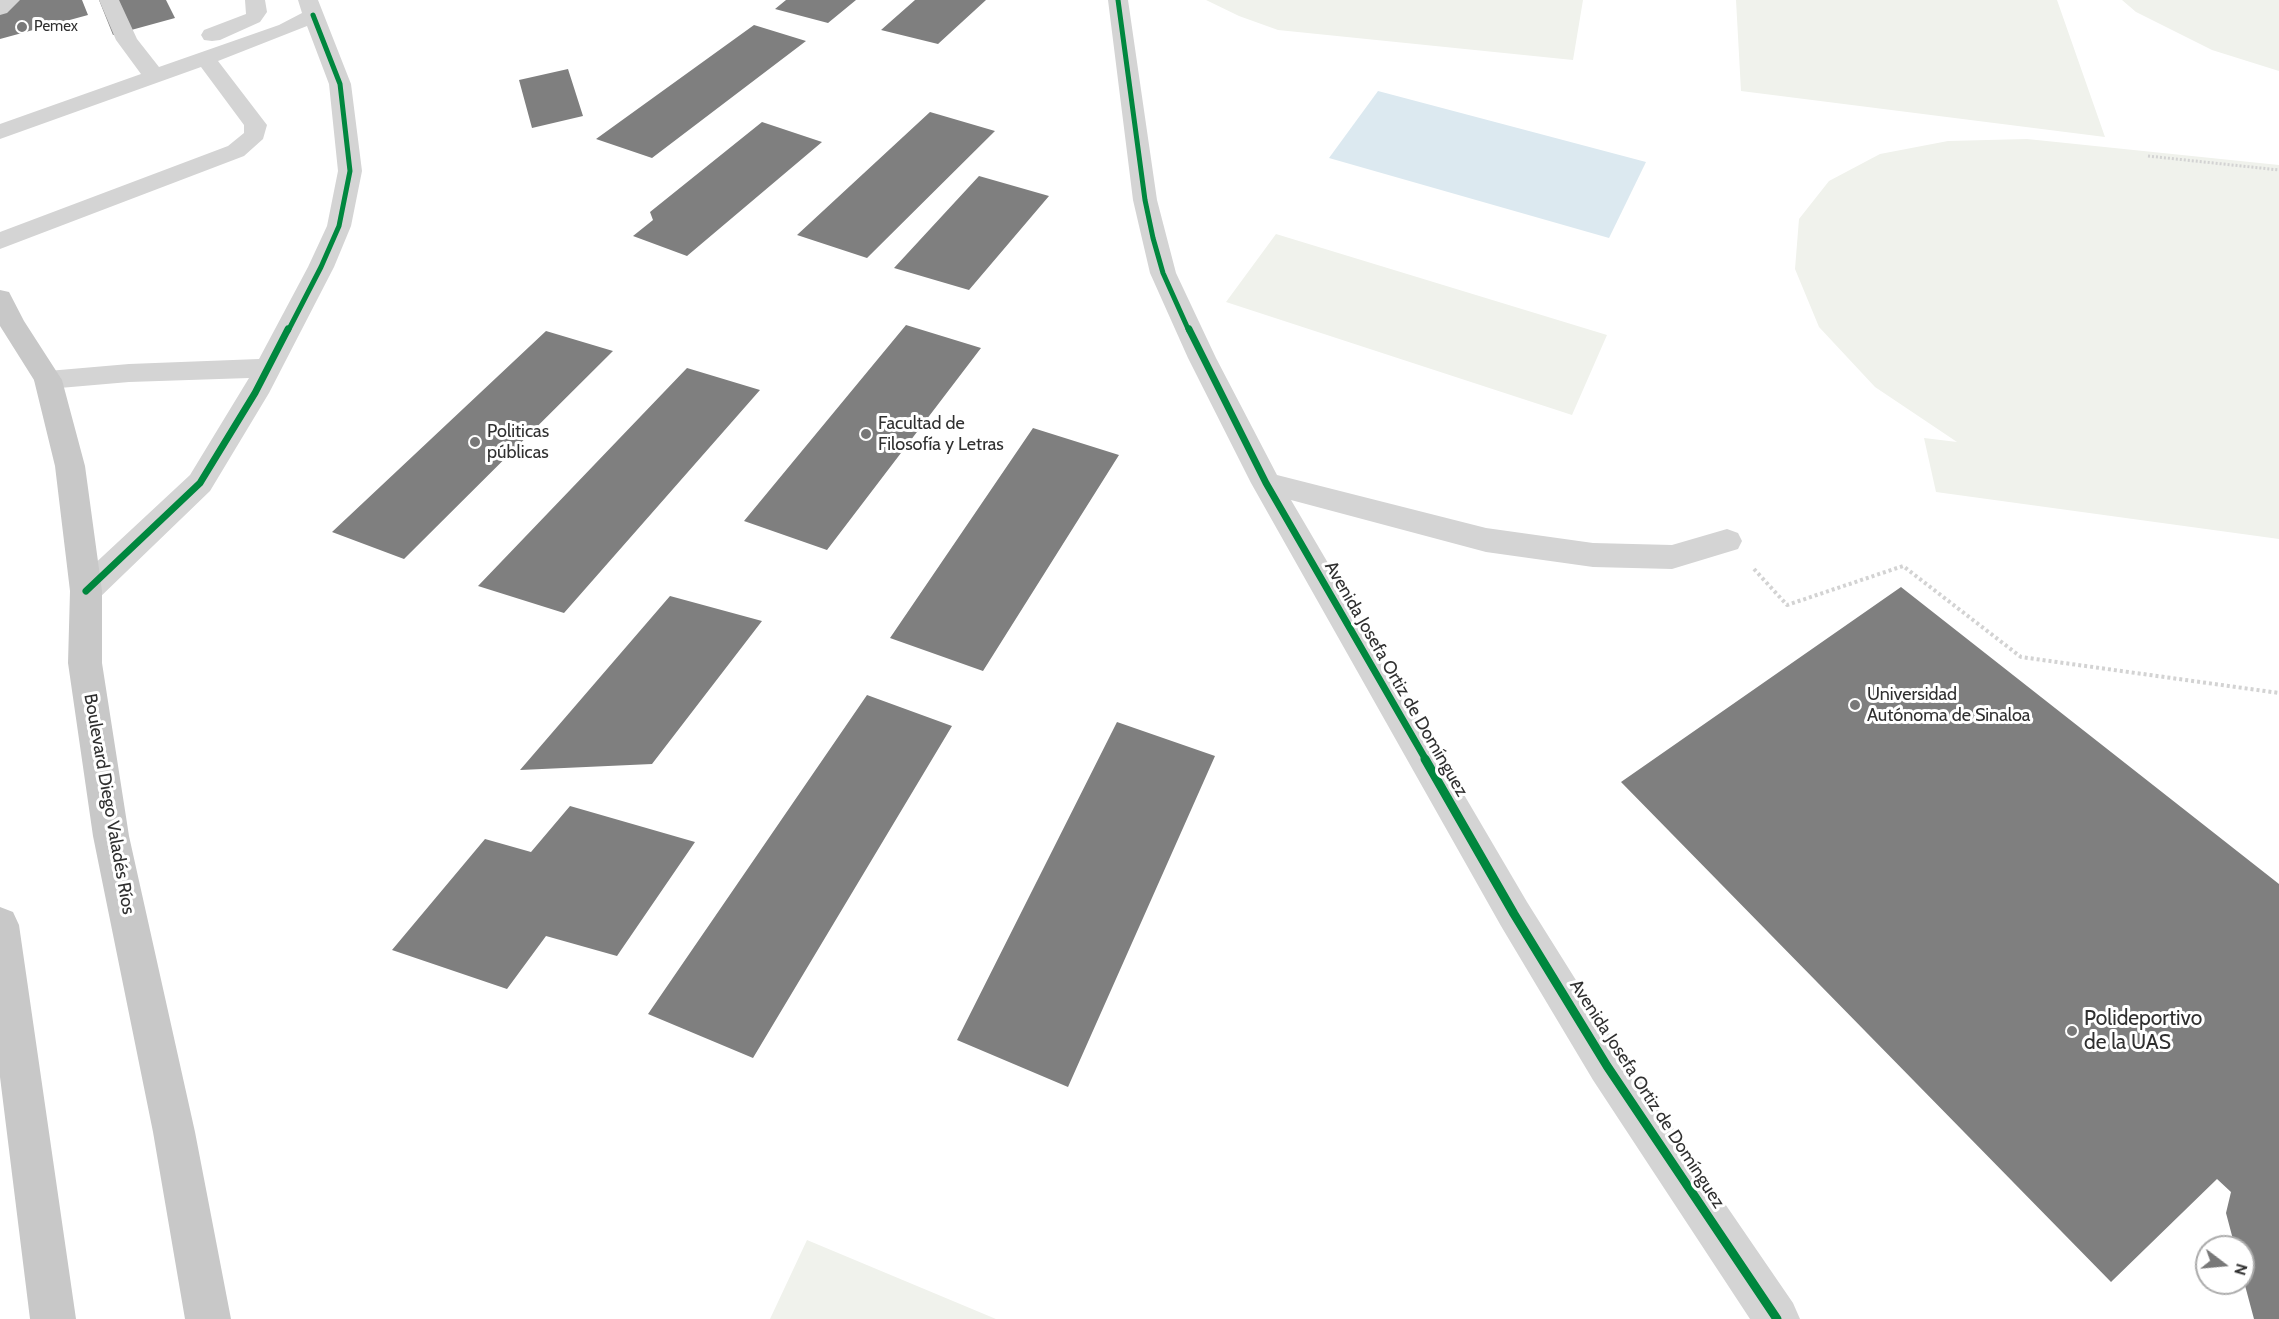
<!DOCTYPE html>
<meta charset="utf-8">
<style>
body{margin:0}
#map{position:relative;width:2279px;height:1319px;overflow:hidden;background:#fff;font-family:Cabin,sans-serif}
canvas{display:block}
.north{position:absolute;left:2195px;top:1235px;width:60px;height:60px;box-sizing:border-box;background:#fff;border:2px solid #acacac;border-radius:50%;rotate:106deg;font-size:16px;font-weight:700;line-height:24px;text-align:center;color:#303030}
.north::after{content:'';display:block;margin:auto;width:21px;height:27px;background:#787878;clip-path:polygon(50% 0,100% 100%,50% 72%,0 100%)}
</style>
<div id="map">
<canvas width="2279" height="1319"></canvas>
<div class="north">N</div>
</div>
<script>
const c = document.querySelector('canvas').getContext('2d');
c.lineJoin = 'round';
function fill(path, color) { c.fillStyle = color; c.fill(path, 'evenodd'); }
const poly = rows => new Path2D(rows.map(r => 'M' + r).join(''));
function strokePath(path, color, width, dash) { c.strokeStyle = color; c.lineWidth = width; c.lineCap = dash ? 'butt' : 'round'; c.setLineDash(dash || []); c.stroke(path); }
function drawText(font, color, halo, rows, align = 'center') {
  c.font = font + ' Cabin,sans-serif'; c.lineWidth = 6; c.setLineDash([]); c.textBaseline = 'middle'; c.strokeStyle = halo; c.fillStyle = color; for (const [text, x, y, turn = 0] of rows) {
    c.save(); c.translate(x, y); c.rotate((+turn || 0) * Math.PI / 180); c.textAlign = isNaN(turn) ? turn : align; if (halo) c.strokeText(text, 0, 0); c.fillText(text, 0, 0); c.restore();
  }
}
fill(poly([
 [1206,0,1583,0,1573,60,1278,30,1239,16],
 [1736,0,2057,0,2105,137,1741,91],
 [2122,0,2279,0,2279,71,2212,50,2136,12],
 [2027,139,2279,165,2279,539,1936,492,1924,438,1957,442,1875,387,1819,327,1795,269,1799,219,1829,181,1880,154,1948,141],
 [1276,234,1607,335,1572,415,1226,302],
 [807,1240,996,1319,770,1319]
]), '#f0f2ec');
fill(poly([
 [1378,91,1646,162,1609,238,1329,158]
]), '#dce9f0');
fill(poly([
 [0,0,82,0,88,15,0,39],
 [99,0,166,0,175,18,113,35],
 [786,0,856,0,828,23,775,9],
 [915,0,986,0,938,44,881,30],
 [754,25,806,41,652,158,596,139],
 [568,69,583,116,532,128,519,80],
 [930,112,995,131,867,258,797,235],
 [762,122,822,142,687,256,633,236,653,220,650,212],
 [979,176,1049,196,969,290,894,268],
 [906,325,981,348,827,550,744,521],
 [546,331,613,351,404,559,332,532],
 [687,368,760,390,564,613,478,586],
 [1033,428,1119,455,983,671,890,638],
 [1901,587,2279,884,2279,1319,2254,1319,2243,1278,2243,1247,2235,1247,2226,1213,2231,1192,2217,1179,2111,1282,1621,782],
 [670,596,762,621,652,764,520,770],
 [867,695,952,726,753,1058,648,1014],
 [1117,722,1215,756,1068,1087,957,1040],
 [570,806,695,842,617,956,546,936,507,989,392,950,485,839,531,852]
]), '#7f7f7f');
strokePath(poly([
 [2148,156,2279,170]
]), '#d3d3d3', 3, [2, 2]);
strokePath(poly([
 [1754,569,1787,605,1903,566,2021,657,2279,693]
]), '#d3d3d3', 4, [3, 3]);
fill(poly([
 [0,0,20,0,7,13,0,15,0,0],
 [99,0,119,0,137,39,159,67,279,25,302,13,298,0,318,0,351,84,362,171,351,226,334,267,269,393,210,491,97,600,86,603,75,600,70,591,75,582,190,475,249,378,129,382,48,389,38,387,34,380,38,373,48,371,129,364,259,359,308,267,327,226,338,171,329,84,307,26,218,61,267,125,263,139,244,156,0,249,0,232,228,146,244,133,244,125,201,67,0,139,0,124,141,74,116,40,99,0],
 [245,0,265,0,267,12,260,22,220,40,212,41,204,40,201,35,204,30,246,14,245,0],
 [1108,0,1128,0,1157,200,1176,273,1216,358,1277,475,1486,528,1593,543,1672,545,1727,529,1738,533,1742,541,1738,549,1672,569,1593,567,1486,552,1291,500,1527,902,1621,1052,1793,1303,1800,1319,1750,1319,1593,1080,1501,926,1251,483,1188,358,1150,273,1133,200,1108,0]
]), '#d4d4d4');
fill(poly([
 [0,290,9,292,24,321,62,380,85,466,102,591,102,663,129,836,195,1132,231,1319,185,1319,153,1132,93,836,68,663,70,591,55,466,34,380,0,326,0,290],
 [0,907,13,912,19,925,76,1319,30,1319,0,1077,0,907]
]), '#c8c8c8');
strokePath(poly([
 [1118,0,1145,200,1153,238,1163,273,1189,331],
 [288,331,321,267,339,226,350,171,340,84,313,15]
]), '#00873e', 5);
strokePath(poly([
 [1189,329,1266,483,1426,760],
 [86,591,200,483,255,393,288,329]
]), '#00873e', 7);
strokePath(poly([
 [1425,759,1514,914,1607,1066,1777,1319]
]), '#00873e', 9);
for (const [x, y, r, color] of [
 [22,27,6,"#787878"],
 [866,434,6,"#787878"],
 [475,442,6,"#787878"],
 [1855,705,6,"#787878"],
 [2072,1031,6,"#787878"]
]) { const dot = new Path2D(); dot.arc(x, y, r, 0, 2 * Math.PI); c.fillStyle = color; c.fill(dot); strokePath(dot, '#fff', 2); }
drawText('15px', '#303030', '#fff', [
 ["Pemex",34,27]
], 'left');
drawText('18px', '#303030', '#fff', [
 ["Facultad de",878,424],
 ["Filosofía y Letras",878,445],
 ["Politicas",487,432],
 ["públicas",487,453],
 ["Universidad",1867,695],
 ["Autónoma de Sinaloa",1867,716]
], 'left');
drawText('18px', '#303030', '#fff', [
 ["Avenida Josefa Ortiz de Domínguez",1396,679,60],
 ["Boulevard Diego Valadés Ríos",109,804,80],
 ["Avenida Josefa Ortiz de Domínguez",1647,1094,57]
]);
drawText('21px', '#303030', '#fff', [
 ["Polideportivo",2084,1019],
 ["de la UAS",2084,1043]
], 'left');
</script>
